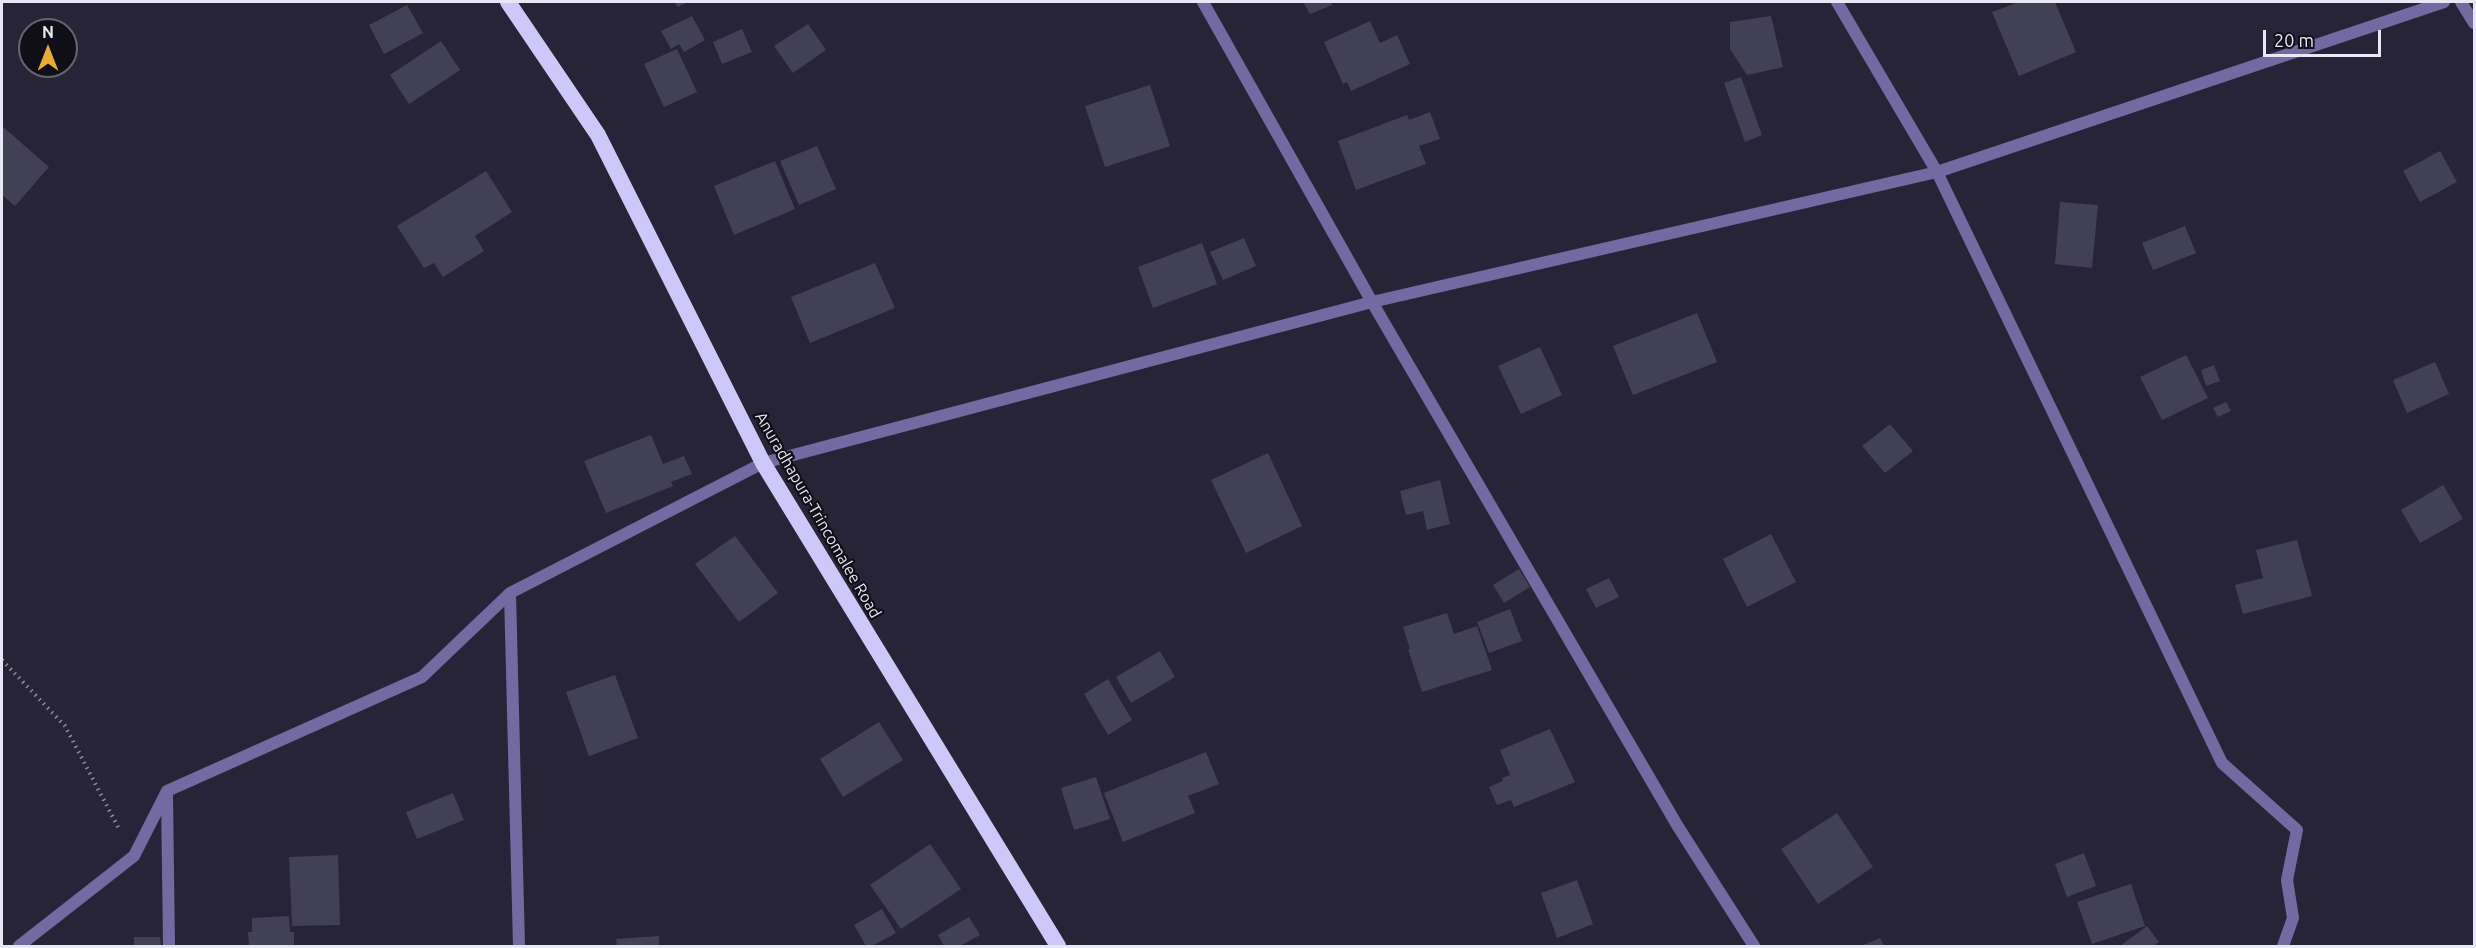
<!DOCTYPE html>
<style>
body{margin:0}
#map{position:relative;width:2476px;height:948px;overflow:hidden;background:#272438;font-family:Ubuntu,sans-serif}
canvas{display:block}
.frame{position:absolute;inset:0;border:3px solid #e8e7f5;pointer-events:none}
.north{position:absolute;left:18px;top:18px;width:60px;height:60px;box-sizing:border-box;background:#100f18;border:2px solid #666570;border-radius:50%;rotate:0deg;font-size:16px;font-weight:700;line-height:24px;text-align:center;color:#e8e7f5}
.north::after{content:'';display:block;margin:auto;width:21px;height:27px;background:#e7ac37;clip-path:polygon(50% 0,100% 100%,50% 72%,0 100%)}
.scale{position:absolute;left:2263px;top:30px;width:118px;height:27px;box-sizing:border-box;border:3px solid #e8e7f5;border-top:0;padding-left:8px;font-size:18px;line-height:21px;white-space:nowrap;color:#e8e7f5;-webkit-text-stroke:4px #100f18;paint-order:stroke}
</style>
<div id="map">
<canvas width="2476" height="948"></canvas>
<div class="frame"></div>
<div class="north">N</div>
<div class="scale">20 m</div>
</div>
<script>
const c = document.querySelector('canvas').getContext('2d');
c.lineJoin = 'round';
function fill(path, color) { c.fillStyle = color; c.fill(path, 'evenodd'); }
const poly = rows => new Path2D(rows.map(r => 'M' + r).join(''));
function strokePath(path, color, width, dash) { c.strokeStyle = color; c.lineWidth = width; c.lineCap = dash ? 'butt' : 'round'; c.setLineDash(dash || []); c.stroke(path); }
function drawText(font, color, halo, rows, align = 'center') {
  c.font = font + ' Ubuntu,sans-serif'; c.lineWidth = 4.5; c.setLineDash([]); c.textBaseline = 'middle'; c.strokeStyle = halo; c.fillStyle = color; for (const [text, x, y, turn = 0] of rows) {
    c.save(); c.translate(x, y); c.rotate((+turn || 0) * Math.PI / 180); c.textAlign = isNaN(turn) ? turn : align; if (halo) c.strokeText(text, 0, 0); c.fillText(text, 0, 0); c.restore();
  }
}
fill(poly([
 [674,2,688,2,678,7],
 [1303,2,1331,2,1332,5,1310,14],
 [2019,2,2055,2,2076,52,2019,76,1992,12],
 [407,5,423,33,384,54,369,25],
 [692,16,705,40,684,52,679,44,671,49,661,31],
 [1771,16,1783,67,1747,75,1730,49,1730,22],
 [1370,21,1380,43,1397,35,1410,64,1351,91,1347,82,1343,84,1324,42],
 [808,24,826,50,793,73,774,46],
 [742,29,752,52,722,64,713,42],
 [441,41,460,70,409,104,390,75],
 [677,49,697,92,664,107,644,64],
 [1741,77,1762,135,1745,142,1724,83],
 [1150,85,1170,146,1105,167,1085,106],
 [1430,112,1440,139,1419,146,1426,164,1356,190,1338,141,1407,115,1409,120],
 [2,126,49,167,15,206,2,195],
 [817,146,836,189,799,205,780,161],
 [2440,151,2457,182,2420,202,2403,171],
 [775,161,795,209,734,235,714,186],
 [486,171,512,212,475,236,484,251,443,277,434,263,424,268,397,226],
 [2060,202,2098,205,2092,268,2055,264],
 [2185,226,2196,253,2153,270,2142,243],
 [1244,238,1256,266,1223,280,1210,252],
 [1202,243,1217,284,1153,308,1138,267],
 [875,263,895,308,810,343,791,297],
 [1697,313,1717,362,1633,395,1613,346],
 [1540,347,1562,395,1521,414,1498,366],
 [2186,355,2208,398,2162,420,2140,377],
 [2435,362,2449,394,2407,413,2393,380],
 [2214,365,2220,381,2206,386,2201,370],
 [2226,402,2231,411,2218,417,2213,408],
 [1890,424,1913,451,1885,473,1862,446],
 [651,435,663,464,684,456,692,474,671,482,673,486,606,513,584,461],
 [1268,453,1302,526,1246,553,1211,480],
 [1440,480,1450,524,1427,530,1423,511,1406,515,1400,491],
 [2443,485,2463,519,2420,543,2401,510],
 [1771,534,1796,582,1747,607,1723,559],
 [735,536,778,593,739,622,695,564],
 [2297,540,2312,596,2243,614,2235,585,2263,578,2256,550],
 [1519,569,1530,587,1504,603,1493,585],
 [1609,578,1619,597,1596,608,1586,589],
 [1510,609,1522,641,1489,653,1477,622],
 [1447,613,1454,634,1477,626,1492,670,1422,692,1408,649,1410,649,1403,627],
 [1160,651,1175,677,1131,703,1116,677],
 [615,675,638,738,589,756,566,692],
 [1108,679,1132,720,1108,735,1084,694],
 [879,722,903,760,843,797,820,759],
 [1550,729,1575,782,1514,807,1511,800,1497,805,1489,787,1503,781,1502,778,1510,775,1500,750],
 [1206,752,1219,784,1188,796,1195,813,1123,842,1104,793],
 [1096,777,1110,819,1074,830,1061,788],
 [453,793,464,820,417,839,406,812],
 [1837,813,1873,867,1818,904,1781,849],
 [930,844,961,889,901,929,870,885],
 [2084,853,2096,886,2067,897,2055,864],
 [338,855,340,925,292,926,289,857],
 [1577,880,1593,924,1557,938,1541,893],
 [2131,884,2145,926,2092,944,2077,902],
 [882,909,896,933,872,946,866,946,854,925],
 [289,916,290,932,294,932,294,946,249,946,248,932,252,932,252,918],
 [969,917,980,935,960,946,944,946,938,935],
 [2147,926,2159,942,2153,946,2120,946],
 [659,936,659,946,617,946,616,939],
 [134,937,160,937,161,946,134,946],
 [1880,938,1884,946,1861,946]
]), '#424055');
strokePath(poly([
 [2,660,65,726,119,829]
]), '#8d8c9c', 4, [1.5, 4.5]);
strokePath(poly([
 [1203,2,1372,302,1677,825,1754,946],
 [1837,2,1937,172,2222,763,2297,830,2287,880,2293,918,2283,946],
 [2461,2,2474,23],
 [510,593,519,946],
 [167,795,169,946],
 [19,946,134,856,167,791,422,677,510,593,763,463,1372,302,1937,172,2444,2]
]), '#726aa1', 12);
strokePath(poly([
 [508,2,598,135,763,463,1058,946]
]), '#cec8f8', 16);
drawText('16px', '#e8e7f5', '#100f18', [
 ["Anuradhapura-Trincomalee Road",818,515,60]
]);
</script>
